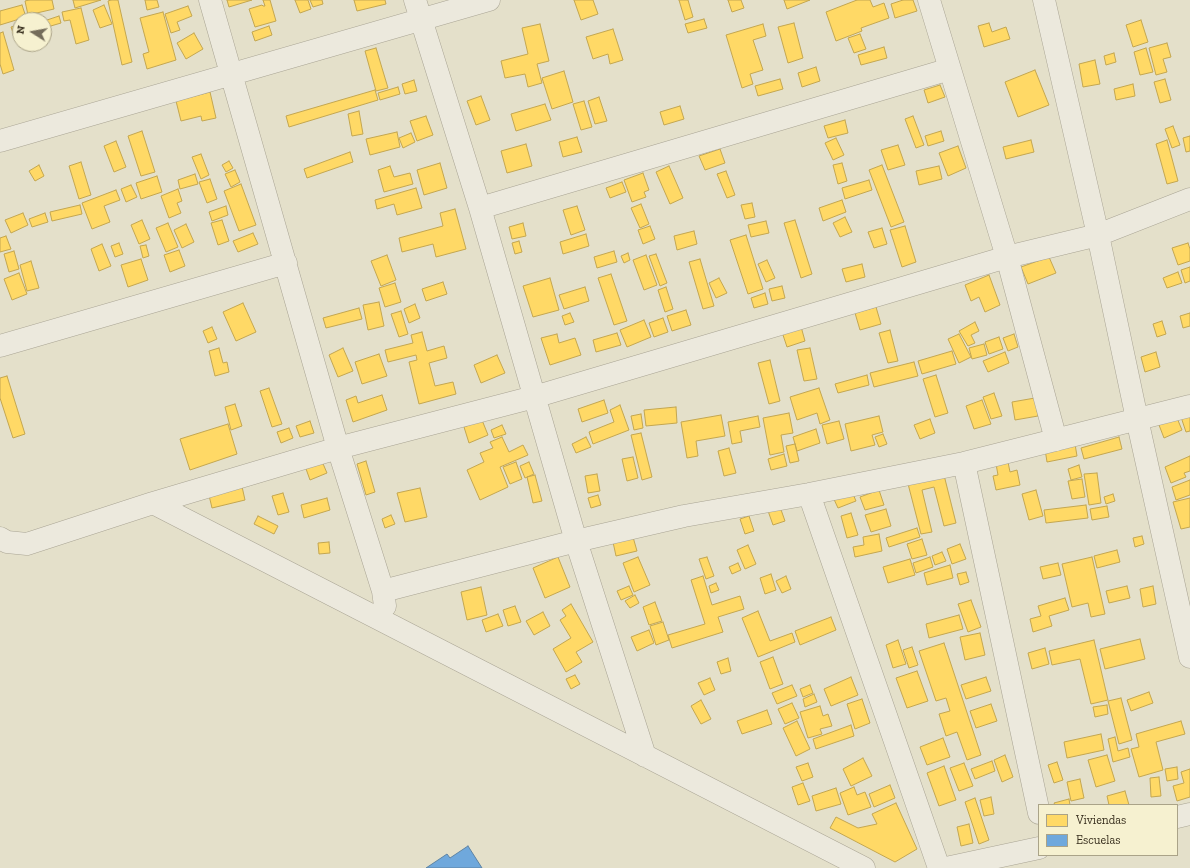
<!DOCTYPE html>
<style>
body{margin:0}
#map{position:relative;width:1190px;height:868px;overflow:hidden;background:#e4e0ca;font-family:"Zilla Slab",serif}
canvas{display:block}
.legend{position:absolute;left:1038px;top:804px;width:140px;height:52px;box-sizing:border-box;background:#f6f1d0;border:1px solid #aaa388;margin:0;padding:5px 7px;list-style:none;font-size:12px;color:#372e1d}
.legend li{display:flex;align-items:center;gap:8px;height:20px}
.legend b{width:20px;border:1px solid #aaa388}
.north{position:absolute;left:12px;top:12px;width:40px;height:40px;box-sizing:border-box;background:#f6f1d0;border:1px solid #aaa388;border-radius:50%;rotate:281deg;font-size:11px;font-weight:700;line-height:16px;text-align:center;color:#372e1d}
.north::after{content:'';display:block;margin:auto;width:14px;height:18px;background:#746c5a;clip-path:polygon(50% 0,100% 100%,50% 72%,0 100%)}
</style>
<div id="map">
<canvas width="1190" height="868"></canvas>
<ul class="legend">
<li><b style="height:11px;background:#ffd966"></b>Viviendas</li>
<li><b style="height:11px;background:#6fa8dc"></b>Escuelas</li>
</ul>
<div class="north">N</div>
</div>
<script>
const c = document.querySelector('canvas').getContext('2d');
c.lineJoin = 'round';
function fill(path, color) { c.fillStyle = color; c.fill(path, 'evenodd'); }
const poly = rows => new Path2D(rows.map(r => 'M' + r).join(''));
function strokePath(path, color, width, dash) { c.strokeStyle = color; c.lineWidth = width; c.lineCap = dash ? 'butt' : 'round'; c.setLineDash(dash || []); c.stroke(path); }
const homes = poly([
 [29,0,52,0,54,9,28,15,25,1,29,0],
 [73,0,101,0,75,8,73,0],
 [111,0,118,0,132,62,122,65,108,1,111,0],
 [145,0,157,0,159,7,147,10,145,0],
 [227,0,252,0,229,7,227,0],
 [263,0,270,0,276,21,255,27,249,9,262,5,263,6,265,6,263,0],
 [295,0,308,0,311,9,300,13,295,0],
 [310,0,322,0,323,4,313,7,310,0],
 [354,0,385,0,386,4,357,11,354,0],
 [574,0,593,0,598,14,581,20,574,0],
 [679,0,688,0,693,17,685,20,679,0],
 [728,0,741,0,744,8,732,12,728,0],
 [784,0,810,0,787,9,784,0],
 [857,0,870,0,873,7,884,3,889,18,861,28,862,31,836,41,826,12,857,0],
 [903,0,913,0,917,11,895,18,891,4,903,0],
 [22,5,26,17,0,25,0,11,22,5],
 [104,5,112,24,100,28,93,10,104,5],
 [188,6,192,16,177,22,180,30,171,33,165,14,188,6],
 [81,8,89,40,76,44,70,20,64,21,62,12,81,8],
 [163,12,176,60,147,69,143,54,149,52,140,18,163,12],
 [59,16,61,23,44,28,44,21,59,16],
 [704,19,707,28,688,33,685,24,704,19],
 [1141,20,1148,42,1133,47,1126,25,1141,20],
 [794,23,803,58,788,63,778,27,794,23],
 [989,23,992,32,1006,27,1010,39,984,47,978,26,989,23],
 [20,24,20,35,14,36,11,27,20,24],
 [540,24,549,61,537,64,542,83,528,87,525,74,505,78,501,61,528,54,522,28,540,24],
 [763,24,766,36,753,40,763,70,750,74,753,84,742,88,726,35,763,24],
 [269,26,272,35,255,41,252,32,269,26],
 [613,29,623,60,610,64,608,54,593,59,586,37,613,29],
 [3,32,14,70,3,74,0,64,0,33,3,32],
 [194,33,203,49,186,59,177,43,194,33],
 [860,34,866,49,854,53,848,38,860,34],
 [1167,43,1171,57,1163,59,1167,72,1156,75,1149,48,1167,43],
 [884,47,887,58,861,65,858,55,884,47],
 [376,48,388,88,376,91,365,51,376,48],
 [1146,48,1153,72,1140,75,1134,52,1146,48],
 [1114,53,1116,62,1106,65,1104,56,1114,53],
 [1095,60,1100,84,1083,87,1079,64,1095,60],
 [816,67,820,81,802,87,798,73,816,67],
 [1035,70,1049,105,1018,117,1005,82,1035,70],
 [564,71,573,102,552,109,542,78,564,71],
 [780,79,783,89,758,96,755,86,780,79],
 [1165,79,1171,100,1160,103,1154,82,1165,79],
 [414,80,417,91,405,94,402,84,414,80],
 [1133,84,1135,96,1116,100,1114,89,1133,84],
 [940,85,945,97,928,103,924,90,940,85],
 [398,87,400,94,380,100,378,93,398,87],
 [375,90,378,100,289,127,286,116,375,90],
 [210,92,216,118,202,121,201,116,181,121,176,101,210,92],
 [481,96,490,120,476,125,467,101,481,96],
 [599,97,607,121,595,124,588,101,599,97],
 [584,101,592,127,581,130,573,104,584,101],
 [545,104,551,120,516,131,511,114,545,104],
 [680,106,684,119,664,125,660,112,680,106],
 [359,111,363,134,352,136,348,114,359,111],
 [426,116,433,135,417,141,410,121,426,116],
 [913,116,924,145,916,148,905,119,913,116],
 [845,120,848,133,828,138,824,126,845,120],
 [1173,126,1180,145,1172,148,1165,129,1173,126],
 [142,131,155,172,141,176,128,136,142,131],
 [941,131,944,141,928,146,925,136,941,131],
 [397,132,400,147,370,155,366,139,397,132],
 [411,133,415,142,403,148,399,138,411,133],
 [1190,136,1190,151,1186,152,1183,138,1190,136],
 [577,137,582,152,563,157,559,142,577,137],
 [836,138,844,155,833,160,825,143,836,138],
 [1031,140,1034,152,1006,159,1003,147,1031,140],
 [1167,140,1178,181,1167,184,1156,144,1167,140],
 [116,141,126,167,114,172,104,146,116,141],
 [526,144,532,166,507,173,501,151,526,144],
 [898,145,905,165,888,170,881,150,898,145],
 [958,146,966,168,948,176,939,153,958,146],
 [720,149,725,163,705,170,699,156,720,149],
 [350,152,353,162,307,178,304,169,350,152],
 [201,154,209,175,201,179,192,157,201,154],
 [229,161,233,168,226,172,222,165,229,161],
 [81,162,91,195,79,199,69,166,81,162],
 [440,163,447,188,424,195,417,170,440,163],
 [842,163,847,181,838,184,833,165,842,163],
 [39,165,44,176,35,181,29,171,39,165],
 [882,165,904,222,891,227,869,170,882,165],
 [390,166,394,177,410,173,413,184,384,192,378,170,390,166],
 [669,166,683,198,670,204,656,172,669,166],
 [939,166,942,179,919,185,916,171,939,166],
 [235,170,240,182,231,187,225,174,235,170],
 [726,171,735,195,727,198,717,174,726,171],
 [643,173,649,190,644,192,646,197,632,202,624,180,643,173],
 [195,174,198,184,180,189,178,180,195,174],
 [157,176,162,192,141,199,136,183,157,176],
 [210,179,217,199,207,203,199,182,210,179],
 [869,180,872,190,845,199,842,188,869,180],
 [622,182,626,192,610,198,606,188,622,182],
 [241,184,256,225,239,231,224,191,241,184],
 [131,185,137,197,126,202,121,189,131,185],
 [416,188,422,208,397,215,394,204,377,209,375,200,416,188],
 [178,189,182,201,177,203,181,213,169,218,161,196,178,189],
 [116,190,120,200,104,206,110,222,92,229,82,203,116,190],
 [842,200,846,212,823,221,819,208,842,200],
 [752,203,755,217,745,219,741,205,752,203],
 [641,204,649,224,640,228,631,208,641,204],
 [80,205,82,214,52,221,50,212,80,205],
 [226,206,228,215,212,221,209,212,226,206],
 [577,206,585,230,571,235,563,210,577,206],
 [455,209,466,249,436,257,433,244,402,252,399,238,443,226,440,213,455,209],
 [23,213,28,225,11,233,5,220,23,213],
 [45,213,48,222,32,227,29,219,45,213],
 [845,217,852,232,840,237,833,223,845,217],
 [142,220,150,239,139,244,131,225,142,220],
 [222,220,229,241,218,245,211,223,222,220],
 [795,220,812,274,801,278,784,223,795,220],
 [766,221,769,233,751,237,748,225,766,221],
 [168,223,178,247,166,252,156,228,168,223],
 [523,223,526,236,512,239,509,227,523,223],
 [186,224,194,242,182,248,174,230,186,224],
 [650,226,655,239,643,244,638,230,650,226],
 [905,226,916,262,902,267,890,230,905,226],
 [882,228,887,244,874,248,868,232,882,228],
 [694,231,697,244,677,250,674,236,694,231],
 [253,233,258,244,238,252,233,241,253,233],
 [586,234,589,246,563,254,560,242,586,234],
 [746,235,763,289,748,294,730,240,746,235],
 [6,236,11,249,0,252,0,238,6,236],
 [519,241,522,252,515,254,512,243,519,241],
 [119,243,123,254,115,257,111,246,119,243],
 [1188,243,1190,249,1190,261,1178,265,1172,248,1188,243],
 [102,244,111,266,99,271,91,249,102,244],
 [146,245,149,256,143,258,140,246,146,245],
 [179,250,185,266,170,272,164,255,179,250],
 [14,251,19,269,9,272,4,254,14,251],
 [614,251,617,262,597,268,594,257,614,251],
 [628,253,630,260,624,263,621,256,628,253],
 [656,254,667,283,660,286,649,256,656,254],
 [387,255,396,280,381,286,371,261,387,255],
 [646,255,657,285,644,290,633,260,646,255],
 [1049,257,1056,273,1028,284,1021,267,1049,257],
 [141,259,148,280,128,287,121,265,141,259],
 [700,259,714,306,703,309,689,262,700,259],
 [767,260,775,278,766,282,758,264,767,260],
 [31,261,39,288,27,291,20,265,31,261],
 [862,264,865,277,846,282,842,269,862,264],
 [1190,267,1190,281,1185,283,1181,270,1190,267],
 [1178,272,1182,283,1167,288,1163,278,1178,272],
 [19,273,27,294,12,300,4,279,19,273],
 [611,274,627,321,614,325,598,278,611,274],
 [989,275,1000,305,985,312,979,297,971,301,965,285,989,275],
 [550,278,559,310,533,317,523,286,550,278],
 [719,278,727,293,716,298,709,283,719,278],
 [443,282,447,294,426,301,422,289,443,282],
 [395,283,401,302,385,307,379,288,395,283],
 [782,286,785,298,772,301,769,289,782,286],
 [585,287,589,301,564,309,559,295,585,287],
 [666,287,673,309,665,312,658,290,666,287],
 [765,293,768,304,754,308,751,298,765,293],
 [379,302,384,326,368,330,363,305,379,302],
 [243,303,256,332,236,341,223,312,243,303],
 [415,304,420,318,409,323,404,309,415,304],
 [876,307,881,324,860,330,855,313,876,307],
 [359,308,362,319,326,328,323,318,359,308],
 [686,310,691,325,672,331,667,316,686,310],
 [401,311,408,334,399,337,391,314,401,311],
 [570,313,574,322,565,325,562,316,570,313],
 [1190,313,1190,326,1183,328,1180,316,1190,313],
 [663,318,668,332,654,337,649,323,663,318],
 [644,320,651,337,627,347,620,330,644,320],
 [1162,321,1166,334,1157,337,1153,324,1162,321],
 [975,322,979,331,971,335,975,343,968,346,959,331,975,322],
 [800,323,805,341,787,347,781,329,800,323],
 [212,327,217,339,208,343,203,331,212,327],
 [890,330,898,361,888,363,879,333,890,330],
 [422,332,427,351,444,346,447,358,429,363,435,386,453,382,456,394,419,404,409,362,417,360,416,355,388,362,385,350,413,343,411,335,422,332],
 [617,333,621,345,596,352,593,340,617,333],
 [557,334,559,343,575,338,581,355,550,365,541,338,557,334],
 [959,334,971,357,959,363,948,339,959,334],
 [1014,334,1018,347,1008,351,1003,338,1014,334],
 [999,337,1003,349,989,354,985,342,999,337],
 [984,344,987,355,972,359,969,348,984,344],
 [219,348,223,363,227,362,229,372,215,376,209,351,219,348],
 [343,348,353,371,338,377,329,355,343,348],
 [810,348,817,379,804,381,797,350,810,348],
 [952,351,956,364,922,374,918,361,952,351],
 [1005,352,1009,363,988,372,983,361,1005,352],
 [1156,352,1160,367,1145,372,1141,357,1156,352],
 [379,354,387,376,362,384,355,362,379,354],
 [497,355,505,373,481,383,474,365,497,355],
 [770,360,780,401,769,404,758,363,770,360],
 [914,362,918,376,874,387,870,373,914,362],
 [867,375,869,385,838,393,835,384,867,375],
 [936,375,948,413,935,417,923,379,936,375],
 [7,376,25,434,13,438,0,398,0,378,7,376],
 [269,388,282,424,272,427,260,391,269,388],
 [819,388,830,420,820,424,817,413,797,420,790,397,819,388],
 [994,393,1002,416,991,419,983,397,994,393],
 [382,395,387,410,353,422,346,400,356,396,358,403,382,395],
 [1035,398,1038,416,1015,420,1012,402,1035,398],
 [604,400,608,413,582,422,578,409,604,400],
 [982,400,991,424,974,429,966,406,982,400],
 [235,404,242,426,231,430,225,407,235,404],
 [620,405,629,430,593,444,589,432,614,422,610,410,620,405],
 [676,407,677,423,646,426,644,410,676,407],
 [789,413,793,433,781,435,784,452,770,455,763,418,789,413],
 [641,414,643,428,634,430,631,416,641,414],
 [1190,414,1190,431,1186,432,1181,417,1190,414],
 [721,415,725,436,696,441,698,456,687,458,681,422,721,415],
 [758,416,760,427,740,431,742,442,732,444,728,422,758,416],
 [879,416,883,432,872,435,875,445,851,451,845,424,879,416],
 [1177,418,1182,430,1164,438,1159,425,1177,418],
 [930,419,935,433,920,439,914,425,930,419],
 [482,420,488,435,469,443,464,427,482,420],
 [310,421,314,433,300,437,296,426,310,421],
 [839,421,844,439,827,444,822,425,839,421],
 [228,424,237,454,190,470,180,439,228,424],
 [502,425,506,434,494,438,491,430,502,425],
 [289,428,293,438,281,443,277,432,289,428],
 [816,429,820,443,797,451,793,437,816,429],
 [641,433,652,477,642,480,631,435,641,433],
 [883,434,887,444,879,447,875,437,883,434],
 [502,437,509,452,523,445,528,455,500,467,508,487,480,500,467,470,484,462,480,453,493,448,490,442,502,437],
 [586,437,591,447,576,453,572,444,586,437],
 [1119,437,1122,449,1084,459,1081,448,1119,437],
 [795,444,799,461,790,463,786,446,795,444],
 [1075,444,1077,456,1047,462,1045,449,1075,444],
 [729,448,736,473,724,476,718,451,729,448],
 [784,454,787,466,771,470,768,459,784,454],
 [1190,456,1190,471,1184,473,1186,477,1171,483,1165,467,1190,456],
 [633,457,638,478,627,481,622,459,633,457],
 [321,459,327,473,310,480,305,466,321,459],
 [366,461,375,492,366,495,357,464,366,461],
 [516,462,522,479,510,484,503,467,516,462],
 [529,462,534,474,525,478,520,466,529,462],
 [1008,462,1010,472,1017,470,1020,485,996,490,993,476,998,475,996,464,1008,462],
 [1079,465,1082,477,1071,480,1068,469,1079,465],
 [943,471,956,523,944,526,934,487,922,490,932,532,921,534,907,480,943,471],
 [1097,473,1101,503,1089,505,1084,474,1097,473],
 [597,474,600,491,588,493,585,476,597,474],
 [535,475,542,501,533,503,527,477,535,475],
 [1082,479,1085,497,1072,499,1068,481,1082,479],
 [1190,480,1190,495,1176,500,1172,487,1190,480],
 [241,482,245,500,212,508,208,491,241,482],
 [850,487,856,501,838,508,832,495,850,487],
 [420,488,427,517,405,522,397,493,420,488],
 [879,490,884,505,865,510,860,497,879,490],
 [1036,490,1043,516,1029,520,1022,494,1036,490],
 [283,493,289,512,278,515,272,496,283,493],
 [1113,494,1115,501,1106,504,1104,497,1113,494],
 [598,495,601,505,591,508,588,498,598,495],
 [327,498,330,510,304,518,301,505,327,498],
 [1190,498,1190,527,1181,529,1173,502,1190,498],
 [779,504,785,521,773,525,767,508,779,504],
 [1086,505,1088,518,1046,523,1044,510,1086,505],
 [1107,506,1109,517,1092,520,1090,509,1107,506],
 [886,509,891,526,871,532,865,515,886,509],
 [851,513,858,535,847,538,841,516,851,513],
 [391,515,395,524,385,528,382,519,391,515],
 [258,516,278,526,274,534,254,524,258,516],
 [749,516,754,531,745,534,740,519,749,516],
 [917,528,920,537,889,547,886,538,917,528],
 [879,534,882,551,855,557,853,547,864,545,863,537,879,534],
 [1142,536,1144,544,1135,547,1133,538,1142,536],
 [633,537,637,551,616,556,613,542,633,537],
 [922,539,927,555,912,559,907,544,922,539],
 [329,542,330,553,319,554,318,543,329,542],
 [960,544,966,559,952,564,947,549,960,544],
 [748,545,756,564,745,569,737,550,748,545],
 [1117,550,1120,562,1097,568,1094,556,1117,550],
 [942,552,946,561,935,565,932,556,942,552],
 [558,557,570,587,545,598,533,568,558,557],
 [638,557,650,585,634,592,623,563,638,557],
 [707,557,714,576,706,579,699,559,707,557],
 [930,557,933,567,916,573,913,563,930,557],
 [1092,557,1105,614,1091,617,1088,603,1072,607,1062,564,1092,557],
 [910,559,915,575,888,583,883,567,910,559],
 [738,563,741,570,732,574,729,567,738,563],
 [1058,563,1061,575,1043,579,1040,567,1058,563],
 [950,565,953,578,927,585,924,573,950,565],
 [966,572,969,582,960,585,957,574,966,572],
 [771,574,776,590,765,594,760,578,771,574],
 [703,576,712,605,740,596,744,609,718,617,723,632,672,648,668,635,705,624,691,580,703,576],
 [786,576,791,589,782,593,776,581,786,576],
 [716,583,719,590,711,593,709,586,716,583],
 [629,586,633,595,621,600,617,591,629,586],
 [1127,586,1130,598,1109,603,1106,591,1127,586],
 [1153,586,1156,604,1143,607,1140,589,1153,586],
 [481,587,487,615,467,620,461,592,481,587],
 [635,595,639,603,630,608,625,601,635,595],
 [1065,598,1069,610,1049,616,1052,626,1033,632,1030,619,1041,616,1038,606,1065,598],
 [971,600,981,627,968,632,958,604,971,600],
 [655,602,662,621,649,625,643,607,655,602],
 [571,604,593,642,576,652,582,662,566,672,553,649,571,638,560,620,566,616,562,610,571,604],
 [515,606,521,622,508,626,503,610,515,606],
 [758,611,770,641,792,633,795,642,758,657,742,618,758,611],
 [543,612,550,626,534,635,526,621,543,612],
 [498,614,503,626,486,632,482,620,498,614],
 [959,615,963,629,929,638,926,624,959,615],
 [831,617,836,630,800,645,795,631,831,617],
 [663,622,669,640,656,645,650,626,663,622],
 [649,630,654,643,637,651,631,637,649,630],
 [980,633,985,655,965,660,960,637,980,633],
 [1140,639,1145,659,1105,669,1100,649,1140,639],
 [898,640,906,664,893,668,886,645,898,640],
 [1094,640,1108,700,1091,704,1080,659,1052,665,1049,651,1094,640],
 [944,643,981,755,967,760,957,732,946,736,939,714,950,711,946,698,936,701,919,651,944,643],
 [912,647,918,665,909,668,903,650,912,647],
 [1045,648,1049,664,1032,669,1028,653,1045,648],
 [773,657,783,684,770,689,760,662,773,657],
 [728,658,731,671,721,674,717,662,728,658],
 [917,671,928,701,907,708,896,678,917,671],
 [575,675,580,684,571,689,566,679,575,675],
 [851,677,858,695,831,706,824,689,851,677],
 [986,677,991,691,966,699,961,685,986,677],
 [710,678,715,690,704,695,698,683,710,678],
 [792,685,797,696,777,704,772,693,792,685],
 [810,685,813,693,803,697,800,689,810,685],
 [1149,692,1153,703,1131,711,1127,700,1149,692],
 [814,694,817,702,805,707,803,699,814,694],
 [1121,698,1132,740,1119,744,1108,701,1121,698],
 [862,699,870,723,855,729,847,704,862,699],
 [701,700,711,719,701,724,691,706,701,700],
 [792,703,799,718,785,724,778,709,792,703],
 [991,704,997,721,976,728,970,711,991,704],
 [1107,705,1108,714,1095,717,1093,707,1107,705],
 [820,706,823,716,828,714,832,726,820,729,822,734,808,738,800,712,820,706],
 [767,710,772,724,742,734,737,721,767,710],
 [797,721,810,749,796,756,783,728,797,721],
 [1181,721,1185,734,1156,742,1163,770,1139,777,1131,749,1139,747,1136,734,1181,721],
 [851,725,854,736,816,749,813,739,851,725],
 [1101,734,1104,750,1067,758,1064,742,1101,734],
 [1115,737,1118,751,1128,748,1130,757,1113,762,1108,739,1115,737],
 [943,738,950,757,927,765,920,747,943,738],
 [1005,755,1013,777,1002,782,994,760,1005,755],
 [1107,755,1115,781,1096,787,1088,760,1107,755],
 [863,758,872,776,851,786,843,769,863,758],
 [992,761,995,771,975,779,971,769,992,761],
 [1057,762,1063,780,1054,783,1048,765,1057,762],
 [808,763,813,777,802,781,796,767,808,763],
 [964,763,973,786,959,791,950,768,964,763],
 [944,766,956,800,939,806,927,773,944,766],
 [1177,767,1178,779,1167,781,1165,769,1177,767],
 [1190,769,1190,797,1177,801,1173,786,1184,783,1181,772,1190,769],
 [1159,777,1161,796,1151,797,1150,778,1159,777],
 [1080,779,1084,798,1071,801,1067,782,1080,779],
 [803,783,810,801,798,805,792,787,803,783],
 [890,785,895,798,874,807,869,794,890,785],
 [854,787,857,795,865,792,871,807,848,815,840,793,854,787],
 [836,788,841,804,816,811,812,796,836,788],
 [1125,791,1129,805,1109,805,1107,796,1125,791],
 [991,797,994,814,984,816,980,800,991,797],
 [975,798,989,840,979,844,965,802,975,798],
 [1069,799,1070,805,1055,805,1054,803,1069,799],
 [896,803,917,849,895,862,830,828,836,817,858,828,877,824,872,814,896,803],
 [969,824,973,843,961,846,957,827,969,824]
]);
fill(homes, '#ffd966');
strokePath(homes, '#c3a650', 1);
const schools = poly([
 [468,846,482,868,426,868,447,854,450,858,468,846]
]);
fill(schools, '#6fa8dc');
strokePath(schools, '#5e83a3', 1);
const minor = poly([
 [210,0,338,448,383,591,385,606],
 [415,0,480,208,576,541,645,756],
 [929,0,1007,257,1056,440],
 [1044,0,1098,235,1137,419,1190,657],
 [0,141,489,0],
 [480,208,950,69],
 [0,346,286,263],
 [964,463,1039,813],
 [809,494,939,868],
 [0,538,7,542,27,544,153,503],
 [383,591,576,541,684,516,809,494,964,463,1190,406],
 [1177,817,1190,814],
 [864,868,153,503,338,448,534,397,1007,257,1098,235,1190,199],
 [946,868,1039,848]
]);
strokePath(minor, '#a9a494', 23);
strokePath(minor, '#ece9dd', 22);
</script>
